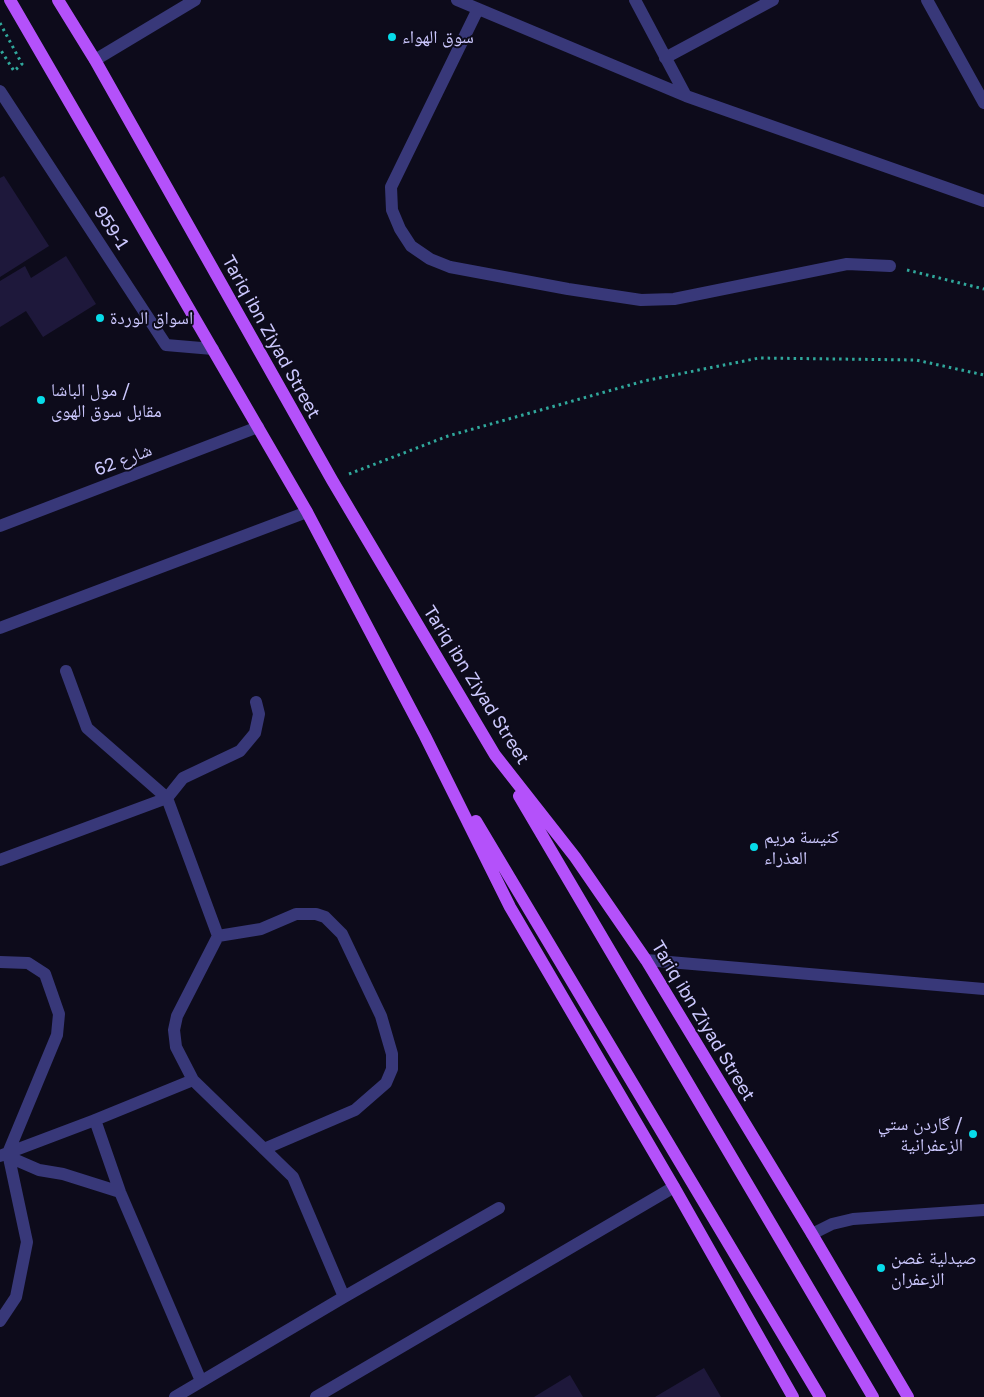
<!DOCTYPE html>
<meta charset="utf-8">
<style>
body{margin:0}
canvas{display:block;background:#0d0b1b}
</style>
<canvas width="984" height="1397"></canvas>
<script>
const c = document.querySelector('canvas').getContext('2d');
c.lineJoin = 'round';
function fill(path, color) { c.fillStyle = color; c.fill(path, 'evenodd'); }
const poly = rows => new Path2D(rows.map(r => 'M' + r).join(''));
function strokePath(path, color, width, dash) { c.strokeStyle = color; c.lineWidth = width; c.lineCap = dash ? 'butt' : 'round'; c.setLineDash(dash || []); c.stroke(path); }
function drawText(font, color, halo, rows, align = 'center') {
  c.font = font + ' "Golos Text","Noto Naskh Arabic",sans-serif'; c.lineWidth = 4; c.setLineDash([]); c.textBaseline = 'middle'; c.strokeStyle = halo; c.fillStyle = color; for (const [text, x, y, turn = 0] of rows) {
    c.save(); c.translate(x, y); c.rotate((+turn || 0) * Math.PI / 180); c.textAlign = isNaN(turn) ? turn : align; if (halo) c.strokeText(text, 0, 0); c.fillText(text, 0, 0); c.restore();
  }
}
fill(poly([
 [4,176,49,246,0,277,0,178],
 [66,256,96,304,43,337,26,311,0,327,0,281,25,266,31,278],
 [704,1368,721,1397,655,1397],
 [570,1375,583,1397,534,1397]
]), '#1e183b');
strokePath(poly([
 [0,23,22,64,14,71,0,49],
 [907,270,984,289],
 [349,474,448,436,644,381,759,358,916,360,984,375]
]), '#30a89c', 3, [2.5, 4]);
strokePath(poly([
 [0,91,166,345,213,349]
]), '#383879', 12);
strokePath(poly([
 [457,0,686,96,984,201],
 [635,0,686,96],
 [927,0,984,103],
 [478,9,391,187,392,210,400,229,411,246,430,259,450,267,568,289,641,300,674,299,847,264,890,266],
 [665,58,773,0],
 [95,60,195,0],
 [0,628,307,512],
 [66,671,87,728,167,798,218,936,177,1016,174,1030,176,1047,193,1080,293,1177,344,1297],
 [0,860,167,798,183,778,240,751,255,733,259,714,256,702],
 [218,936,261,929,296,914,316,914,325,917,342,934,381,1016,392,1054,392,1069,386,1083,355,1110,264,1149],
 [646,960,984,989],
 [0,962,28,963,45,974,59,1014,57,1035,8,1153,27,1242,16,1297,0,1321],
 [95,1120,120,1192,201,1381],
 [0,1156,95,1120,193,1080],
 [9,1157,39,1170,63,1174,120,1192],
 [812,1234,832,1224,853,1219,984,1210],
 [175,1397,344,1297,499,1208],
 [316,1397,674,1187]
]), '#383879', 12);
strokePath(poly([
 [0,526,258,427]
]), '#383879', 12);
strokePath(poly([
 [10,0,307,512,425,736,510,907,674,1187,793,1397],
 [58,0,95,60,332,480,495,755,575,857,646,960,812,1234,908,1397],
 [519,796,873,1397],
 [476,821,820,1397]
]), '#b451fa', 12);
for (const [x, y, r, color] of [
 [392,37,5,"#07dce9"],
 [100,318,5,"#07dce9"],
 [41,400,5,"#07dce9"],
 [754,847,5,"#07dce9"],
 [973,1134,5,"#07dce9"],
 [881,1268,5,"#07dce9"]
]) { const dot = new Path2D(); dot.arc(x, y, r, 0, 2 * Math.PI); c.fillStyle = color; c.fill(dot); strokePath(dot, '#0d0b1b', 2); }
drawText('18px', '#cbc7fd', '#0d0b1b', [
 ["سوق الهواء",402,37],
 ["اسواق الوردة",110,318],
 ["مول الباشا /",51,390],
 ["مقابل سوق الهوى",51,411],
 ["كنيسة مريم",764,837],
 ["العذراء",764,858],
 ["گاردن ستي /",963,1124,"right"],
 ["الزعفرانية",963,1145,"right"],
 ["صيدلية غصن",891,1258],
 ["الزعفران",891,1279]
], 'left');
drawText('18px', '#cbc7fd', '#0d0b1b', [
 ["959-1",111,228,57],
 ["Tariq ibn Ziyad Street",271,337,61],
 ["شارع 62",123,460,-21],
 ["Tariq ibn Ziyad Street",476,685,58],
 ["Tariq ibn Ziyad Street",703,1021,59]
]);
</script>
